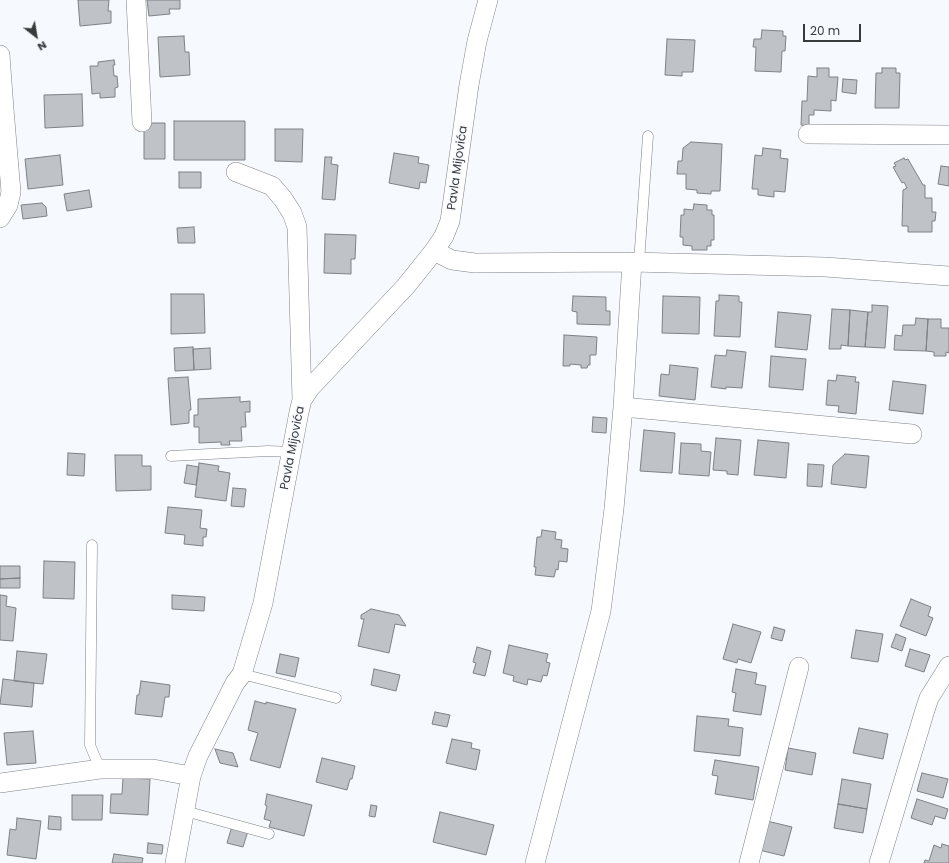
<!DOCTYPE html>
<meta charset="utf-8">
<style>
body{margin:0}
#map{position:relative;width:949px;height:863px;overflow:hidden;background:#f6f9fd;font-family:Poppins,sans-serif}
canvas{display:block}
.north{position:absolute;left:16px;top:16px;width:40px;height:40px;-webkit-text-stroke:3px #f6f9fd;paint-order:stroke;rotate:149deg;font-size:11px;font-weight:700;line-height:16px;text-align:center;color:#393a3c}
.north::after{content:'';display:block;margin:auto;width:14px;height:18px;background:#393a3c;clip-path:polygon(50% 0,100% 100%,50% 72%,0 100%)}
.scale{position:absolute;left:803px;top:24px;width:58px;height:18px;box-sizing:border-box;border:2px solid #393a3c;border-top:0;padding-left:5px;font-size:12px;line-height:14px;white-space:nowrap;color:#393a3c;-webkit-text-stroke:3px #f6f9fd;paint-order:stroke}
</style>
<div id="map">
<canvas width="949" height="863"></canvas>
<div class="north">N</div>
<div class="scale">20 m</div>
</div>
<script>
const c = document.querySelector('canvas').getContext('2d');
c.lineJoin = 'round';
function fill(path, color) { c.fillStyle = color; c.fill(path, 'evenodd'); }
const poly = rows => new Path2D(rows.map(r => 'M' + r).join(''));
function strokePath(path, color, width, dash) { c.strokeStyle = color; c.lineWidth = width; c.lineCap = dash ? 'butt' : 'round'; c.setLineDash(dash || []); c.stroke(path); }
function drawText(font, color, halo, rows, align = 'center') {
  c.font = font + ' Poppins,sans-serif'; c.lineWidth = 3; c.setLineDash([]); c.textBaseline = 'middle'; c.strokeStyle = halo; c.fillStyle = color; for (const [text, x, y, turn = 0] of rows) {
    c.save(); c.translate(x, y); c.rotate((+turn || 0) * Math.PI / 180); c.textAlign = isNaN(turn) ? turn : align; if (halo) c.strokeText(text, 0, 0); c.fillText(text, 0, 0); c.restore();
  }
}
const building = poly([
 [78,0,109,0,108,11,111,11,111,23,80,26,78,0],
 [147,0,180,0,180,9,169,9,170,14,149,16,147,0],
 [762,30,783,31,783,36,786,36,785,51,782,51,781,72,755,71,756,47,753,47,754,39,761,39,762,30],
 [184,36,185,52,189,52,190,75,160,77,158,37,184,36],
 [667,39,695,40,693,72,682,72,682,76,665,75,667,39],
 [114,60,115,65,113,65,114,76,117,76,118,87,115,88,115,97,100,98,100,93,92,94,90,66,98,66,98,62,114,60],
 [817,68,829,68,829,77,838,77,836,101,831,100,831,111,814,110,814,115,809,115,809,126,801,125,802,101,807,101,808,76,817,77,817,68],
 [882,68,896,68,896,73,900,73,899,108,875,108,876,73,882,73,882,68],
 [843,79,857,80,856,94,842,92,843,79],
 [82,94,83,126,45,128,44,95,82,94],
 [174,121,245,121,245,160,174,160,174,121],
 [144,123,165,123,165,159,144,159,144,123],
 [275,129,303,129,302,162,275,161,275,129],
 [691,142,722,144,720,191,711,191,711,194,697,193,697,190,686,189,686,174,677,174,678,161,682,161,683,148,691,142],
 [763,148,781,150,780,158,788,159,785,192,774,191,774,197,758,195,758,189,752,189,755,155,762,156,763,148],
 [394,153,419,157,418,163,429,165,426,183,420,182,419,189,389,183,394,153],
 [60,155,63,185,28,189,25,159,60,155],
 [325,157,332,157,331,164,338,165,335,200,322,199,325,157],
 [904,158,905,160,908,159,923,185,925,185,925,198,932,198,932,212,936,212,935,221,932,221,932,232,908,232,908,226,902,226,903,190,907,188,904,182,902,183,893,167,896,166,894,163,904,158],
 [941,166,949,167,949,186,938,184,941,166],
 [179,172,201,172,201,188,179,188,179,172],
 [89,190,92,207,67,211,64,194,89,190],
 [42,203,46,207,47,216,23,219,21,205,42,203],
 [694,204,707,205,707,210,712,210,712,215,714,215,714,240,711,240,711,246,707,246,707,250,692,250,692,246,683,245,683,237,680,237,681,215,684,215,684,209,693,210,694,204],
 [194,227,195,243,178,243,177,228,194,227],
 [325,234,356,235,355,259,351,259,351,274,324,273,325,234],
 [171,294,204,294,205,333,171,334,171,294],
 [719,295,739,296,739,302,742,302,740,337,714,336,716,301,719,301,719,295],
 [573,296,606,297,606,311,610,311,610,325,577,324,577,312,572,311,573,296],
 [663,296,700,297,699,334,662,333,663,296],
 [872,305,888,306,885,348,865,347,868,312,872,312,872,305],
 [832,309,850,310,848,346,841,345,841,349,829,349,832,309],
 [850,310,868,312,865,347,848,346,850,310],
 [778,312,811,315,807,350,775,347,778,312],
 [916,318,928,319,926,351,894,350,895,335,902,336,903,325,915,325,916,318],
 [928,319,941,319,941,328,949,328,949,353,946,352,946,356,934,356,934,352,926,351,928,319],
 [564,335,597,337,596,355,590,355,590,365,588,365,587,368,581,368,581,365,570,364,570,366,563,366,564,335],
 [193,347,194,370,175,371,174,348,193,347],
 [210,348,211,369,194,370,193,349,210,348],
 [727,350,746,352,742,388,726,387,726,389,711,387,715,355,726,356,727,350],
 [771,356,806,359,803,390,769,387,771,356],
 [670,365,698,368,695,400,659,396,661,374,669,375,670,365],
 [837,375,856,377,855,382,859,382,856,414,838,412,839,406,826,405,828,380,836,381,837,375],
 [188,377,191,410,189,410,189,423,171,425,168,378,188,377],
 [893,381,926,385,923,414,889,410,893,381],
 [240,397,240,402,250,401,250,412,245,412,246,427,241,427,242,441,229,441,230,445,221,445,221,442,199,443,199,427,194,427,194,415,198,415,198,399,240,397],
 [593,417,607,418,606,433,592,432,593,417],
 [644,430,675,433,672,473,640,471,644,430],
 [716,438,741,440,738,475,727,474,727,471,713,470,716,438],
 [758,440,789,443,786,478,754,475,758,440],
 [681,443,701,444,701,451,711,452,709,476,679,474,681,443],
 [68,453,85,454,84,476,67,475,68,453],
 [845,454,869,456,866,488,831,484,833,465,845,454],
 [115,455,142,455,142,466,151,466,151,490,116,491,115,455],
 [199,463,219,466,218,471,230,473,226,501,195,497,199,463],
 [808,464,824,465,822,487,807,486,808,464],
 [187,465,199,467,196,485,184,483,187,465],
 [233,488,246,489,244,507,231,506,233,488],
 [168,507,202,510,200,528,207,529,206,537,203,537,203,546,184,544,185,535,165,533,168,507],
 [542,530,556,532,555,539,562,540,561,548,568,549,567,562,559,561,558,570,556,569,554,577,535,575,536,567,534,567,537,537,541,537,542,530],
 [44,561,75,562,74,599,43,598,44,561],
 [0,566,20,566,20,578,0,579,0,566],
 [20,578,20,588,0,588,0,579,20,578],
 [0,595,7,596,6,606,16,608,13,641,0,640,0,595],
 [172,595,205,597,204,611,172,609,172,595],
 [911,599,931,607,928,616,933,618,926,636,900,626,911,599],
 [371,609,399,615,406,626,395,624,389,653,358,646,364,619,361,619,361,615,371,609],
 [733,624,761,632,751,663,738,659,737,663,723,659,733,624],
 [774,627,785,630,782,641,771,638,774,627],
 [856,630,883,634,878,662,851,658,856,630],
 [896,634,906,638,902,651,891,647,896,634],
 [509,645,548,654,546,662,550,663,547,676,543,675,541,682,528,679,527,685,513,681,514,676,503,673,509,645],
 [477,647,491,651,485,676,473,673,476,663,473,662,477,647],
 [910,649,930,655,924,672,905,666,910,649],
 [17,651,47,654,43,684,14,681,17,651],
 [280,654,299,658,295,677,276,673,280,654],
 [374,669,400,675,396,691,371,685,374,669],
 [736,669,757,673,755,684,766,686,761,715,733,711,736,693,732,692,736,669],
 [3,679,34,683,32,707,0,704,3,679],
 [141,681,170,685,169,697,165,697,162,717,135,714,137,695,139,695,141,681],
 [255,701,266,704,266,702,296,709,280,768,250,760,258,733,248,730,255,701],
 [435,712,450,715,447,727,432,724,435,712],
 [697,716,729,719,728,726,743,728,740,756,694,751,697,716],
 [859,728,888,734,883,759,853,753,859,728],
 [33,731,36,763,7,765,4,733,33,731],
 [452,739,472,743,471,748,480,750,476,770,446,763,452,739],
 [788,748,816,753,812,775,785,770,788,748],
 [215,749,233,753,238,767,220,763,215,749],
 [322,758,355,766,352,779,350,779,347,790,316,782,322,758],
 [715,760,759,767,753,800,715,794,718,776,712,775,715,760],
 [922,773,948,779,943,798,917,791,922,773],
 [123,778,150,779,148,815,110,813,111,794,122,794,123,778],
 [842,779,871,784,867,809,838,804,842,779],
 [267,794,312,805,304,836,269,827,271,821,264,819,267,806,265,805,267,794],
 [72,795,103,795,102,820,72,820,72,795],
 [917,799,948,809,945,819,935,816,932,825,911,818,917,799],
 [838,804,867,809,863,833,834,828,838,804],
 [371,805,377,806,375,817,369,816,371,805],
 [440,812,494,825,486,855,433,842,440,812],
 [49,816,61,817,61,830,48,829,49,816],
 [17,818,41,821,36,859,7,855,10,829,16,830,17,818],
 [767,821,792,827,784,856,759,850,767,821],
 [232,826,248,831,243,847,227,843,232,826],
 [148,843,163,845,162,854,147,853,148,843],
 [942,844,949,846,949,863,924,863,925,860,929,861,934,845,941,848,942,844],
 [114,854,143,858,142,863,112,863,114,854]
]);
fill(building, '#bfc3c7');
strokePath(building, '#7e8185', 1);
const lane = poly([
 [639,262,648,136],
 [171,456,268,451,292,452],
 [92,545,90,745,100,769],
 [242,674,336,698],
 [185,811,269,834]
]);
const street = poly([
 [136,0,142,122],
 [0,55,4,109,11,192,8,205,0,218],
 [808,134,949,135],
 [236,172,272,186,283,199,292,213,297,227,302,400],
 [434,251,452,260,475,263,632,262,825,267,949,276],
 [623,407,912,434],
 [0,783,100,769,153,769,191,776],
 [175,863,191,776,198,756,235,683,242,674,263,603,299,412,302,400,310,388,406,286,434,251,444,236,450,221,469,85,477,41,488,0],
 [535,863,601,611,614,509,623,407,632,262],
 [749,863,799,667],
 [879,863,925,710,929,698,949,666]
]);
strokePath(lane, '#7f8286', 11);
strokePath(street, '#7f8286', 20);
strokePath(lane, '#fff', 10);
strokePath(street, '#fff', 19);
drawText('12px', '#393a3c', '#f6f9fd', [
 ["Pavla Mijovića",458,168,-82],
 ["Pavla Mijovića",293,448,-79]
]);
</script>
